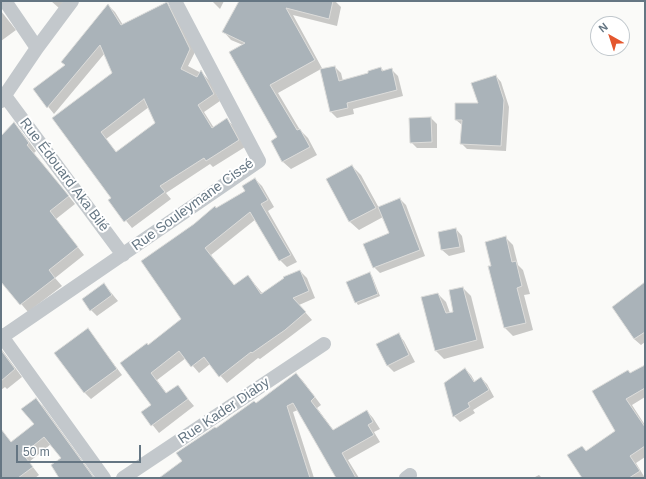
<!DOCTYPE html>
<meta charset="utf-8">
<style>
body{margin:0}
#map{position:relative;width:646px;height:479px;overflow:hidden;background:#fafaf8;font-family:Arial,sans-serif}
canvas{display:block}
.frame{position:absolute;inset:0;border:2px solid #657683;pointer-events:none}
.north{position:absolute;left:590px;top:16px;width:40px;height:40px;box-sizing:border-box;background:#fff;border:1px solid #c1c8cd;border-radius:50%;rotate:321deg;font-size:11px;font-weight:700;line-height:16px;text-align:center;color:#657683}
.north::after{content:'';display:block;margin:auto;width:14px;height:18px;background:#e4572e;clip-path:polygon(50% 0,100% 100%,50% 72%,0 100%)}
.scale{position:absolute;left:16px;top:445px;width:125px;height:18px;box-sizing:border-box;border:2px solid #657683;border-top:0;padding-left:5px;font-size:12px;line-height:14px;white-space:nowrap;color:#657683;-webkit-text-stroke:3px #fff;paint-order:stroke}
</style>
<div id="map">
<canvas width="646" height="479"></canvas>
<div class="frame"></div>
<div class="north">N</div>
<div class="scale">50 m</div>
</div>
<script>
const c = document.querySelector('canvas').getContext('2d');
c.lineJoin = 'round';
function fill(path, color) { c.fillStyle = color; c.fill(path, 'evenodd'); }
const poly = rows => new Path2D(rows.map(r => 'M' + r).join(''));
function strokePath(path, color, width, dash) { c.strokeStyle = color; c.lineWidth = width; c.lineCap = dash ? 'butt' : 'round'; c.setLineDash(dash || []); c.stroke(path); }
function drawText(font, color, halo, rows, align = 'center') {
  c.font = font + ' Arial,sans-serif'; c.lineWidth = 4; c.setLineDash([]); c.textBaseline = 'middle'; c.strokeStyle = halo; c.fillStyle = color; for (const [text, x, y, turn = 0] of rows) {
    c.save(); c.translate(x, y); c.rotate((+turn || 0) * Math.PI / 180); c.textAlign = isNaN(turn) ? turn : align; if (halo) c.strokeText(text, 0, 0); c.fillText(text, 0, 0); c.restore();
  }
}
fill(poly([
 [51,1,64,1,59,8],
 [212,1,224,1,220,9],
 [240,1,335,1,341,7,337,26,293,15,323,70,335,67,341,73,343,81,370,73,381,68,384,71,392,70,398,76,403,96,353,109,354,114,337,118,331,112,321,69,278,93,300,130,308,138,317,155,291,169,283,162,272,141,279,138,243,45,231,40,224,32],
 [167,3,173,10,195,52,188,66,203,74,210,81,220,101,204,112,214,128,227,120,234,126,245,147,213,167,210,164,166,193,171,199,132,228,109,200,112,198,53,118,114,73,105,53,54,114,34,89,66,65,108,5,115,12,123,25],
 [149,107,156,123,117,153,106,139],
 [1,11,16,30,1,41],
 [496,76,501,82,509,107,506,151,467,149,461,143,462,125,456,120,479,104],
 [431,118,437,124,437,148,417,148,411,142],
 [14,124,21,131,36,151,34,153,75,204,56,219,84,255,55,278,62,286,28,312,1,280,1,137],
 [352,166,361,175,379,208,400,199,406,205,425,256,380,273,374,267,390,234,383,217,359,230,350,222,327,179],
 [255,179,262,186,274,207,268,211,297,262,287,267,280,260,256,219,211,255,235,286,248,276,263,294,300,271,307,278,315,298,299,305,312,320,291,336,260,359,258,358,227,383,210,364,199,373,186,358,157,380,167,394,177,386,194,406,159,433,143,413,152,405,149,346,183,320,216,209,246,192],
 [456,229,462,236,465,252,449,256,442,250],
 [505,237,513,245,518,265,523,270,530,294,524,295,533,330,513,336,505,328,492,266],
 [369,273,372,276,380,296,358,305,356,302],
 [104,284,118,301,97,316,91,310],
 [463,288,471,296,484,348,444,359,436,351,422,298,438,294,446,302,450,313,454,312],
 [645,289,645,342,641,345,634,339],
 [398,334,404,341,415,362,394,372,388,366,378,345],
 [93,336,122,375,91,399,85,393,56,354],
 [1,346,2,350,22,377,7,389,5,387,1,390],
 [645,366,645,397,632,405,645,425,645,457,636,463,645,478,583,478,587,452,617,432,628,371,631,374],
 [465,369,471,375,475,382,481,378,487,384,494,397,473,410,475,413,460,422,454,416],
 [296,374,303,381,321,405,317,408,334,431,367,411,373,418,380,429,374,432,380,442,348,460,359,478,337,478,298,410,293,412,314,478,161,478,184,461,216,429,256,404],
 [35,399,43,406,95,478,61,478,62,458,51,444,29,462,39,475,35,478,1,478,1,442,12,443,35,424],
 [539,475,542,478,533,478]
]), '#0003');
const building = poly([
 [239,1,333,1,329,19,286,8,315,60,270,85,297,130,300,129,310,147,282,162,271,141,277,137,229,52,245,43,222,32,239,1],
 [167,2,190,49,181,69,197,77,201,70,214,94,198,105,212,128,227,118,239,140,206,161,204,158,160,186,165,192,124,222,108,200,111,198,108,194,52,118,112,73,100,45,47,108,33,89,65,65,61,62,108,4,121,25,167,2],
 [144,99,155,123,116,152,101,132,144,99],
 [335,66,339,81,368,73,368,71,381,67,382,71,392,68,397,90,347,103,348,108,330,112,320,69,335,66],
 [496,75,504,100,501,146,460,144,462,120,455,120,455,103,478,103,471,83,496,75],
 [431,117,432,142,410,143,409,118,431,117],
 [14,122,29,143,27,145,69,196,50,211,78,247,49,270,55,278,20,305,1,282,1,136,14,122],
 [352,165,376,208,349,222,326,179,352,165],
 [255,178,268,200,261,204,291,255,279,261,250,212,205,248,234,285,248,275,261,294,284,278,283,277,300,270,309,291,293,298,306,312,285,330,252,353,251,352,219,377,204,357,191,367,179,351,151,373,166,393,178,385,188,399,151,426,141,412,151,405,120,363,147,343,148,345,181,319,141,261,194,224,215,206,216,208,245,191,242,186,255,178],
 [400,198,420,250,373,268,363,244,389,233,378,207,400,198],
 [456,228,460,247,441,250,438,232,456,228],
 [506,236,512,262,516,261,522,286,517,288,526,323,504,328,488,266,491,266,485,242,506,236],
 [370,272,378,294,355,303,346,282,370,272],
 [645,282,645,332,634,339,612,307,645,282],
 [104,283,112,295,90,311,82,299,104,283],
 [463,287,477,340,435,351,421,297,438,293,446,313,453,312,449,290,463,287],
 [88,328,117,369,84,393,54,353,88,328],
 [399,333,409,355,387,366,376,344,399,333],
 [1,350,15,369,1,381,1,350],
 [645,365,645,388,626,399,645,427,645,446,630,456,640,471,629,478,582,478,567,455,582,446,586,451,615,431,592,391,628,370,630,373,645,365],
 [465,368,474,382,481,377,489,390,468,403,470,407,453,417,444,383,465,368],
 [296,373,315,397,311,401,333,430,367,410,373,422,368,425,374,435,342,453,356,478,336,478,293,403,287,406,310,478,159,478,182,461,176,453,215,427,216,428,254,401,256,403,296,373],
 [36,398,94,478,59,478,51,465,61,458,44,437,23,454,33,467,18,478,1,478,1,429,11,442,34,424,21,409,36,398]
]);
fill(building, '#aab3b9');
strokePath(building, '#dcdcda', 1);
strokePath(poly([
 [5,1,37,48],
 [5,96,123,255],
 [1,101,37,48,72,1],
 [1,335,104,478],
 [2,337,259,161,175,1],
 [123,478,324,344],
 [406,478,410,475]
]), '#c3c8cc', 14);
drawText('14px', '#657683', '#fff', [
 ["Rue Édouard Aka Bilé",64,175,53],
 ["Rue Souleymane Cissé",193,205,-36],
 ["Rue Kader Diaby",224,411,-34]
]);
</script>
